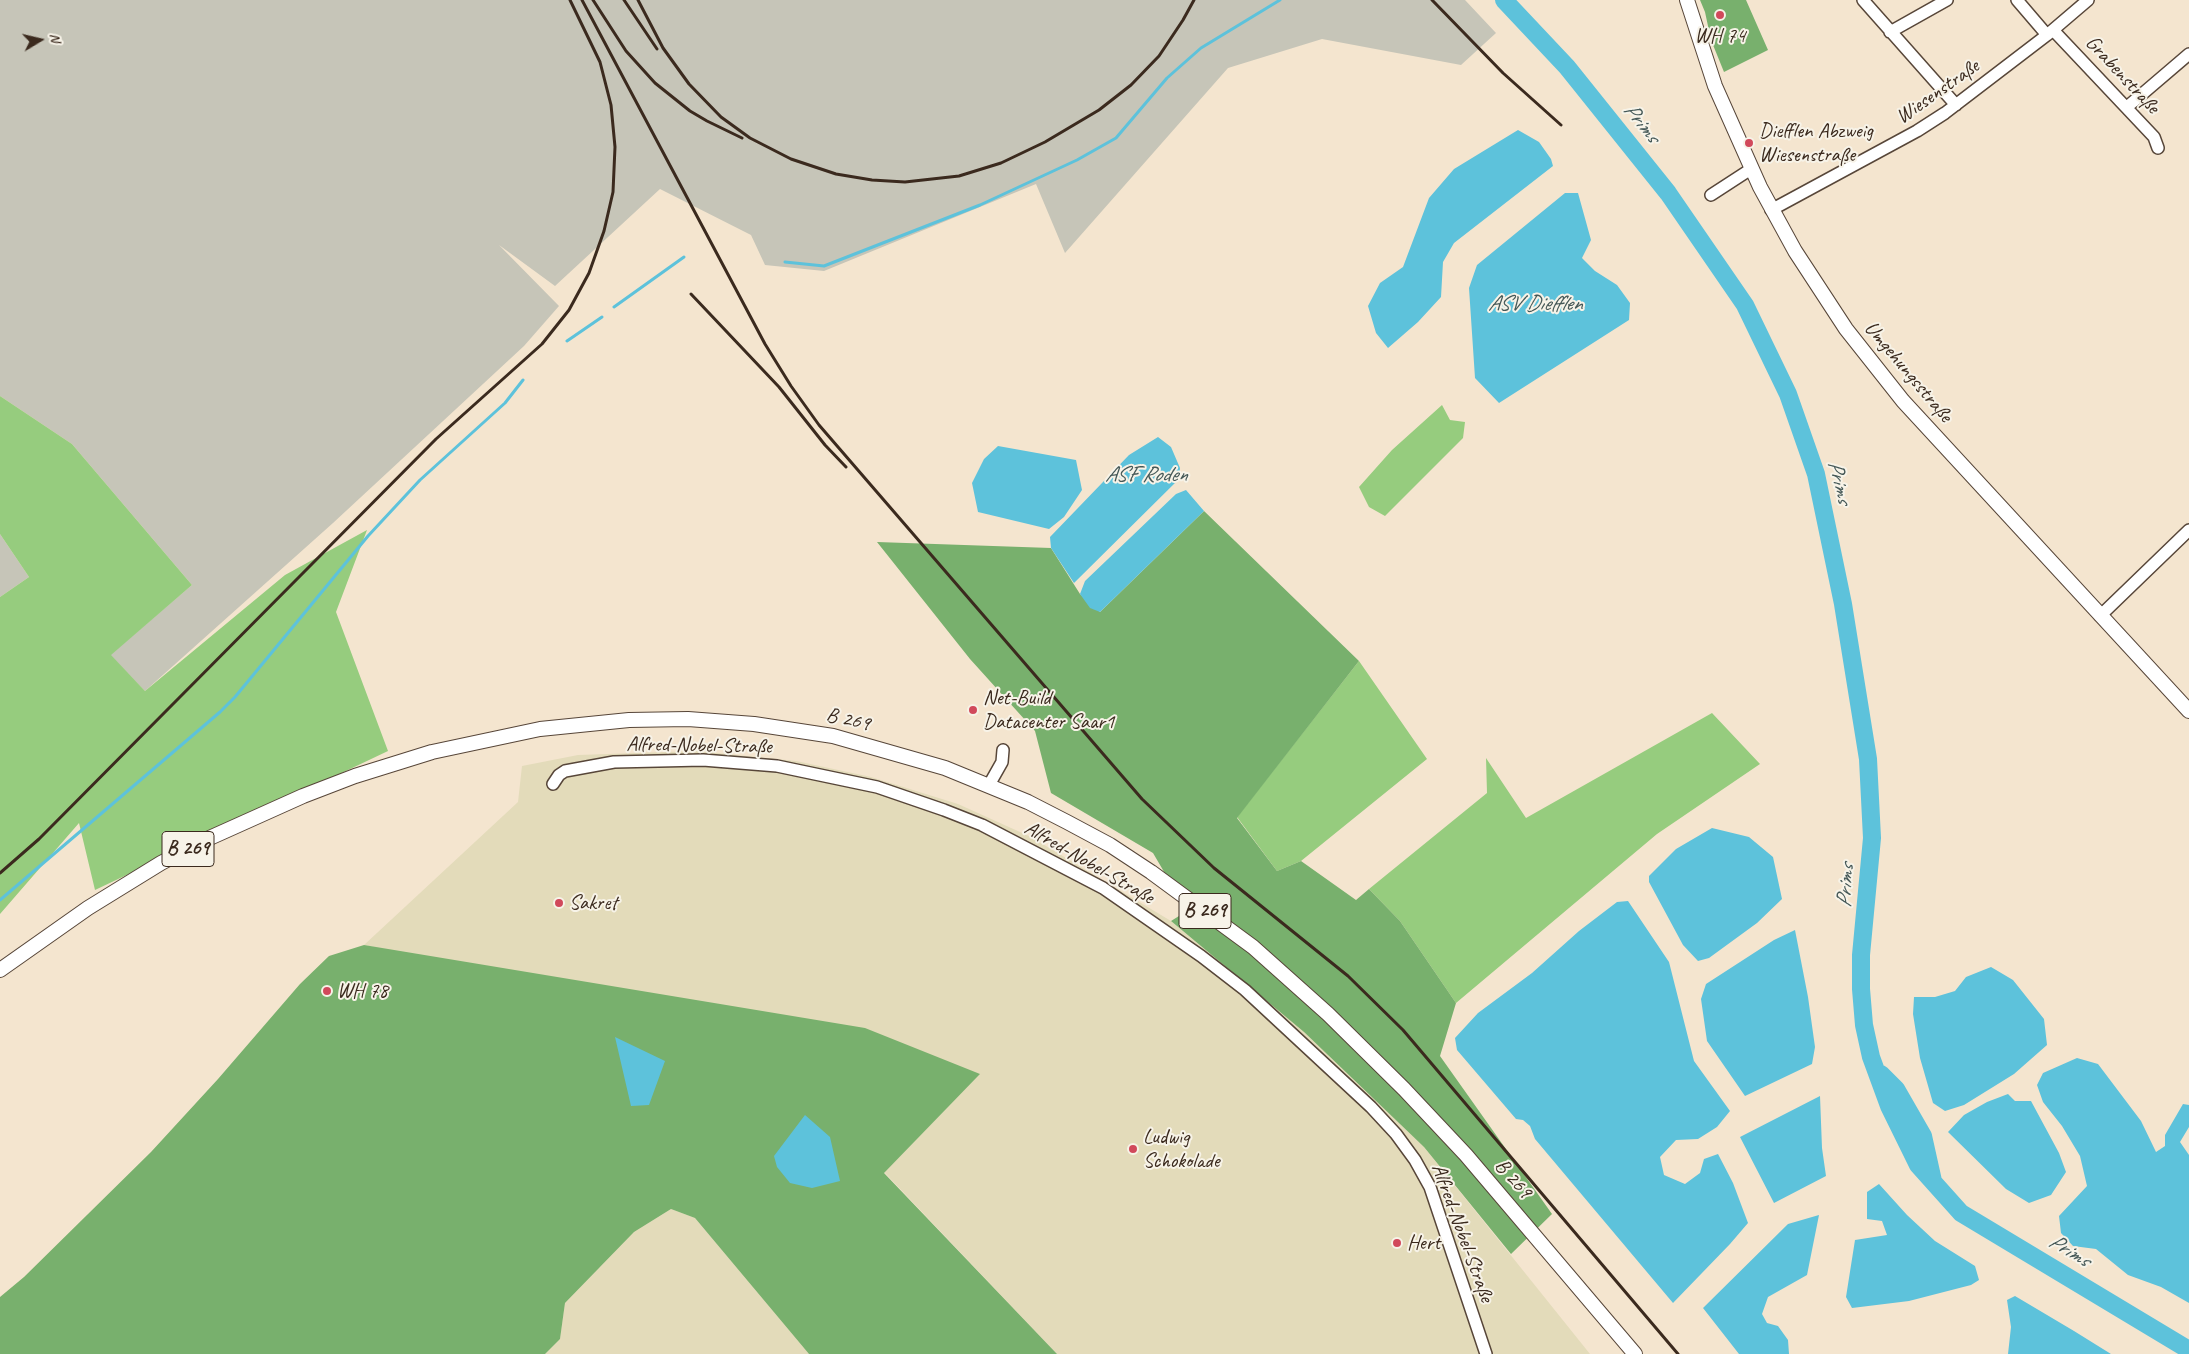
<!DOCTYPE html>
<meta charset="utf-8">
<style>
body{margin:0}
#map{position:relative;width:2189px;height:1354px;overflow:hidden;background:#f4e5cf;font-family:Caveat,sans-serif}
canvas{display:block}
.north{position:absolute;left:15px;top:15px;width:50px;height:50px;-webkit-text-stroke:4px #f7f3e8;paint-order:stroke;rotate:81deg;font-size:14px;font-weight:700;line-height:20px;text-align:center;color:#3b2a1e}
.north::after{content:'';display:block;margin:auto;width:18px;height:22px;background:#3b2a1e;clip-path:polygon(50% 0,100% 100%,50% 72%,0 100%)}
</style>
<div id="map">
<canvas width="2189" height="1354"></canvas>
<div class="north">N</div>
</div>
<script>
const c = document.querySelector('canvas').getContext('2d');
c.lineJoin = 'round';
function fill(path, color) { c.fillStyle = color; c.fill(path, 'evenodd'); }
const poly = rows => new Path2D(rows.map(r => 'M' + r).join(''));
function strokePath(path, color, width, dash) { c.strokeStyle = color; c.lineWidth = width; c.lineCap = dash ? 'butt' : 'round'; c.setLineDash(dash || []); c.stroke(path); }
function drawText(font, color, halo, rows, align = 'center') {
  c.font = font + ' Caveat,sans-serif'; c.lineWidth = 4; c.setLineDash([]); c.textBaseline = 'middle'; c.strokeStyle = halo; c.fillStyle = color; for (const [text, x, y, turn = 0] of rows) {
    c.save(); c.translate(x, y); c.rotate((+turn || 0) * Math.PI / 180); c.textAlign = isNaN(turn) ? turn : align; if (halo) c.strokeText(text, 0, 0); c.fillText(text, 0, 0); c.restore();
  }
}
fill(poly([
 [697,751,796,761,871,777,958,804,1031,837,1171,921,1304,1032,1424,1147,1590,1354,1057,1354,884,1172,980,1074,364,945,518,802,522,766,578,755],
 [671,1209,695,1218,809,1354,545,1354,560,1339,565,1303,634,1232]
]), '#e3dbba');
fill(poly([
 [0,0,1465,0,1496,33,1461,65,1322,39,1228,68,1065,253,1036,184,824,271,765,265,751,235,660,189,555,286,499,245,559,306,524,346,333,523,145,691,110,655,192,585,72,444,0,396],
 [0,534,29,577,0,597]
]), '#c6c5b8');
fill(poly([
 [0,396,72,444,192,585,111,655,145,691,285,575,367,530,336,612,388,751,95,890,79,823,0,914,0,597,29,577,0,534],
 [1442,405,1450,420,1465,422,1463,438,1385,516,1369,507,1359,487,1392,450],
 [1359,661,1427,759,1301,861,1277,871,1237,817],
 [1712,713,1760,764,1657,834,1456,1003,1400,921,1369,889,1487,793,1486,758,1526,818]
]), '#96cc7e');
fill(poly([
 [1700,0,1746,0,1768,50,1724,72,1711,40,1705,12],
 [1204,511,1359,661,1237,818,1277,871,1301,861,1356,900,1369,889,1400,921,1456,1003,1440,1056,1552,1214,1511,1254,1424,1147,1304,1032,1171,921,1187,911,1153,853,1051,793,1035,731,970,659,877,542,1051,548,1080,594,1100,612],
 [364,945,865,1028,980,1074,884,1173,1057,1354,809,1354,695,1218,671,1209,634,1232,565,1303,560,1339,545,1354,0,1354,0,1297,24,1277,151,1152,218,1079,300,984,329,956]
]), '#78b06d');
fill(poly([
 [1518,130,1539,142,1551,159,1553,166,1454,243,1443,262,1441,297,1418,322,1388,348,1376,333,1368,306,1380,283,1403,267,1429,198,1454,169],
 [1565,193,1578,193,1591,240,1582,258,1595,271,1617,285,1630,303,1629,320,1499,403,1475,378,1469,288,1477,265],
 [1158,437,1171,447,1180,468,1179,479,1074,583,1051,548,1050,537,1129,455],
 [998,446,1076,460,1082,490,1064,517,1049,529,978,512,972,483,984,459],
 [1186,490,1204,511,1100,612,1090,608,1080,594,1085,581,1176,494],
 [1712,828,1749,837,1773,857,1782,899,1757,923,1709,958,1698,961,1683,945,1649,882,1649,876,1676,849],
 [1628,901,1669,962,1694,1061,1730,1111,1717,1127,1698,1139,1676,1140,1660,1157,1664,1175,1685,1184,1700,1173,1704,1159,1718,1154,1733,1183,1748,1223,1730,1244,1673,1303,1535,1139,1530,1126,1523,1120,1516,1119,1457,1050,1455,1038,1478,1013,1532,973,1579,931,1617,902],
 [1795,930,1808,997,1815,1047,1812,1064,1745,1096,1707,1041,1701,999,1706,984,1774,940],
 [1991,967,2013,980,2044,1019,2047,1045,2014,1074,1964,1105,1945,1111,1933,1103,1920,1058,1913,1014,1914,997,1935,997,1955,991,1966,977],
 [615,1037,665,1061,649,1105,631,1106],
 [2077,1058,2098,1064,2141,1121,2156,1152,2165,1146,2165,1135,2183,1104,2189,1105,2189,1127,2180,1142,2189,1155,2189,1303,2161,1287,2128,1275,2096,1249,2073,1246,2061,1233,2059,1216,2087,1186,2080,1156,2062,1126,2043,1102,2037,1085,2043,1073],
 [2008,1094,2015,1101,2031,1101,2059,1153,2066,1172,2051,1195,2029,1203,2006,1189,1948,1132,1964,1115,1987,1102],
 [1820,1096,1822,1148,1826,1176,1774,1203,1740,1137],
 [805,1115,830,1137,840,1181,812,1188,790,1183,777,1167,774,1156],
 [1879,1184,1907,1215,1935,1241,1975,1266,1979,1280,1971,1285,1909,1301,1852,1308,1846,1297,1855,1240,1887,1235,1882,1221,1867,1219,1867,1192],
 [1819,1215,1807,1275,1768,1297,1762,1314,1767,1323,1778,1326,1788,1340,1789,1354,1739,1354,1703,1308,1788,1224],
 [2015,1296,2074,1331,2111,1354,2008,1354,2011,1327,2007,1300]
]), '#5dc2db');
strokePath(poly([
 [785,262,824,266,980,205,1077,160,1116,138,1167,78,1201,48,1280,0],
 [614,307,684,257],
 [567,341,602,317],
 [0,900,220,712,235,697,368,536,420,480,505,403,523,380]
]), '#5dc2db', 3);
strokePath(poly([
 [1504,0,1567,67,1668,193,1745,305,1788,394,1816,474,1843,604,1868,759,1872,838,1861,955,1861,989,1864,1025,1871,1057,1889,1106,1918,1165,1961,1213,2189,1350],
 [1881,1074,1896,1089,1923,1136,1933,1181]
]), '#5dc2db', 18);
const minor = poly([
 [1863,0,1956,105],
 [2017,0,2047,35],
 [2053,30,2154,137,2158,148],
 [1890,32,1947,0],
 [2127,107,2189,54],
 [1711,195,1751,169],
 [1771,210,1917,131,1945,113,2047,35,2088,0],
 [2100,616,2189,530],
 [553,784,559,775,565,771,614,762,703,760,777,766,877,787,944,810,982,825,1103,888,1201,956,1245,990,1371,1107,1396,1134,1415,1160,1430,1187,1486,1354],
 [989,785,1002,762,1003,750]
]);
const major = poly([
 [1687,0,1715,86,1760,187,1795,251,1846,329,1903,401,2189,711],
 [0,970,88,908,161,863,205,840,303,796,355,776,432,752,540,729,629,720,688,719,754,724,833,736,945,768,1028,802,1067,822,1110,845,1151,872,1253,947,1328,1014,1404,1089,1466,1155,1635,1354]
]);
strokePath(minor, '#574639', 14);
strokePath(major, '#574639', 16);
strokePath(minor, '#fff', 11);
strokePath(major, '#fff', 14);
strokePath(poly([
 [582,0,765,344,791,386,819,425,1142,799,1214,868,1348,976,1403,1030,1678,1354],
 [593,0,626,51,655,83,690,111,707,121,742,138],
 [624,0,657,49],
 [638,0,663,48,689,84,721,117,750,138,791,159,836,174,872,180,905,182,959,176,1001,163,1045,142,1099,110,1131,85,1159,56,1183,20,1194,0],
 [1432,0,1503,73,1561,125],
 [691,294,779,387,825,445,846,467],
 [0,873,39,839,436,439,542,344,569,310,589,273,604,231,613,192,615,147,611,105,600,62,570,0]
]), '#3b2a1e', 3);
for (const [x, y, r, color] of [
 [1720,15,5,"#d1495b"],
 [1749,143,5,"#d1495b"],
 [973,710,5,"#d1495b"],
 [559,903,5,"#d1495b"],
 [327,991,5,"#d1495b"],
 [1133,1149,5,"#d1495b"],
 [1397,1243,5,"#d1495b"]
]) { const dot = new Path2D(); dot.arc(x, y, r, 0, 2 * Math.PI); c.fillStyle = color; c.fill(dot); strokePath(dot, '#f7f3e8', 2); }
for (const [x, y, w] of [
 [188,849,52],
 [1205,911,52]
]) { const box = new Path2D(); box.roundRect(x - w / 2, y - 17.5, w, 35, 4); c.fillStyle = '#f7f3e8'; c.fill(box); strokePath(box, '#3b2a1e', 1); }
drawText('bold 20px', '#3b2a1e', null, [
 ["B 269",188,849],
 ["B 269",1205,911]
]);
drawText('21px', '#3b2a1e', '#f7f3e8', [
 ["WH 74",1720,36,"center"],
 ["Diefflen Abzweig",1759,131],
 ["Wiesenstraße",1759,155],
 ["Net-Build",983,698],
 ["Datacenter Saar1",983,722],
 ["Sakret",569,903],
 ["WH 78",337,991],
 ["Ludwig",1143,1137],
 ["Schokolade",1143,1161],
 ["Hert",1407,1243]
], 'left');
drawText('21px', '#3b2a1e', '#f7f3e8', [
 ["Grabenstraße",2122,75,47],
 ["Wiesenstraße",1938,92,-35],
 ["Umgehungsstraße",1908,372,50],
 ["B 269",848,720,13],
 ["Alfred-Nobel-Straße",699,746,1],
 ["Alfred-Nobel-Straße",1089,863,30],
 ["B 269",1513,1179,49],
 ["Alfred-Nobel-Straße",1462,1233,70]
]);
drawText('italic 22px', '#455857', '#f7f3e8', [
 ["Prims",1641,123,51],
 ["ASV Diefflen",1535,304],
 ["ASF Roden",1146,475],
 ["Prims",1839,482,76],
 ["Prims",1846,886,-86],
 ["Prims",2069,1251,31]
]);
</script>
